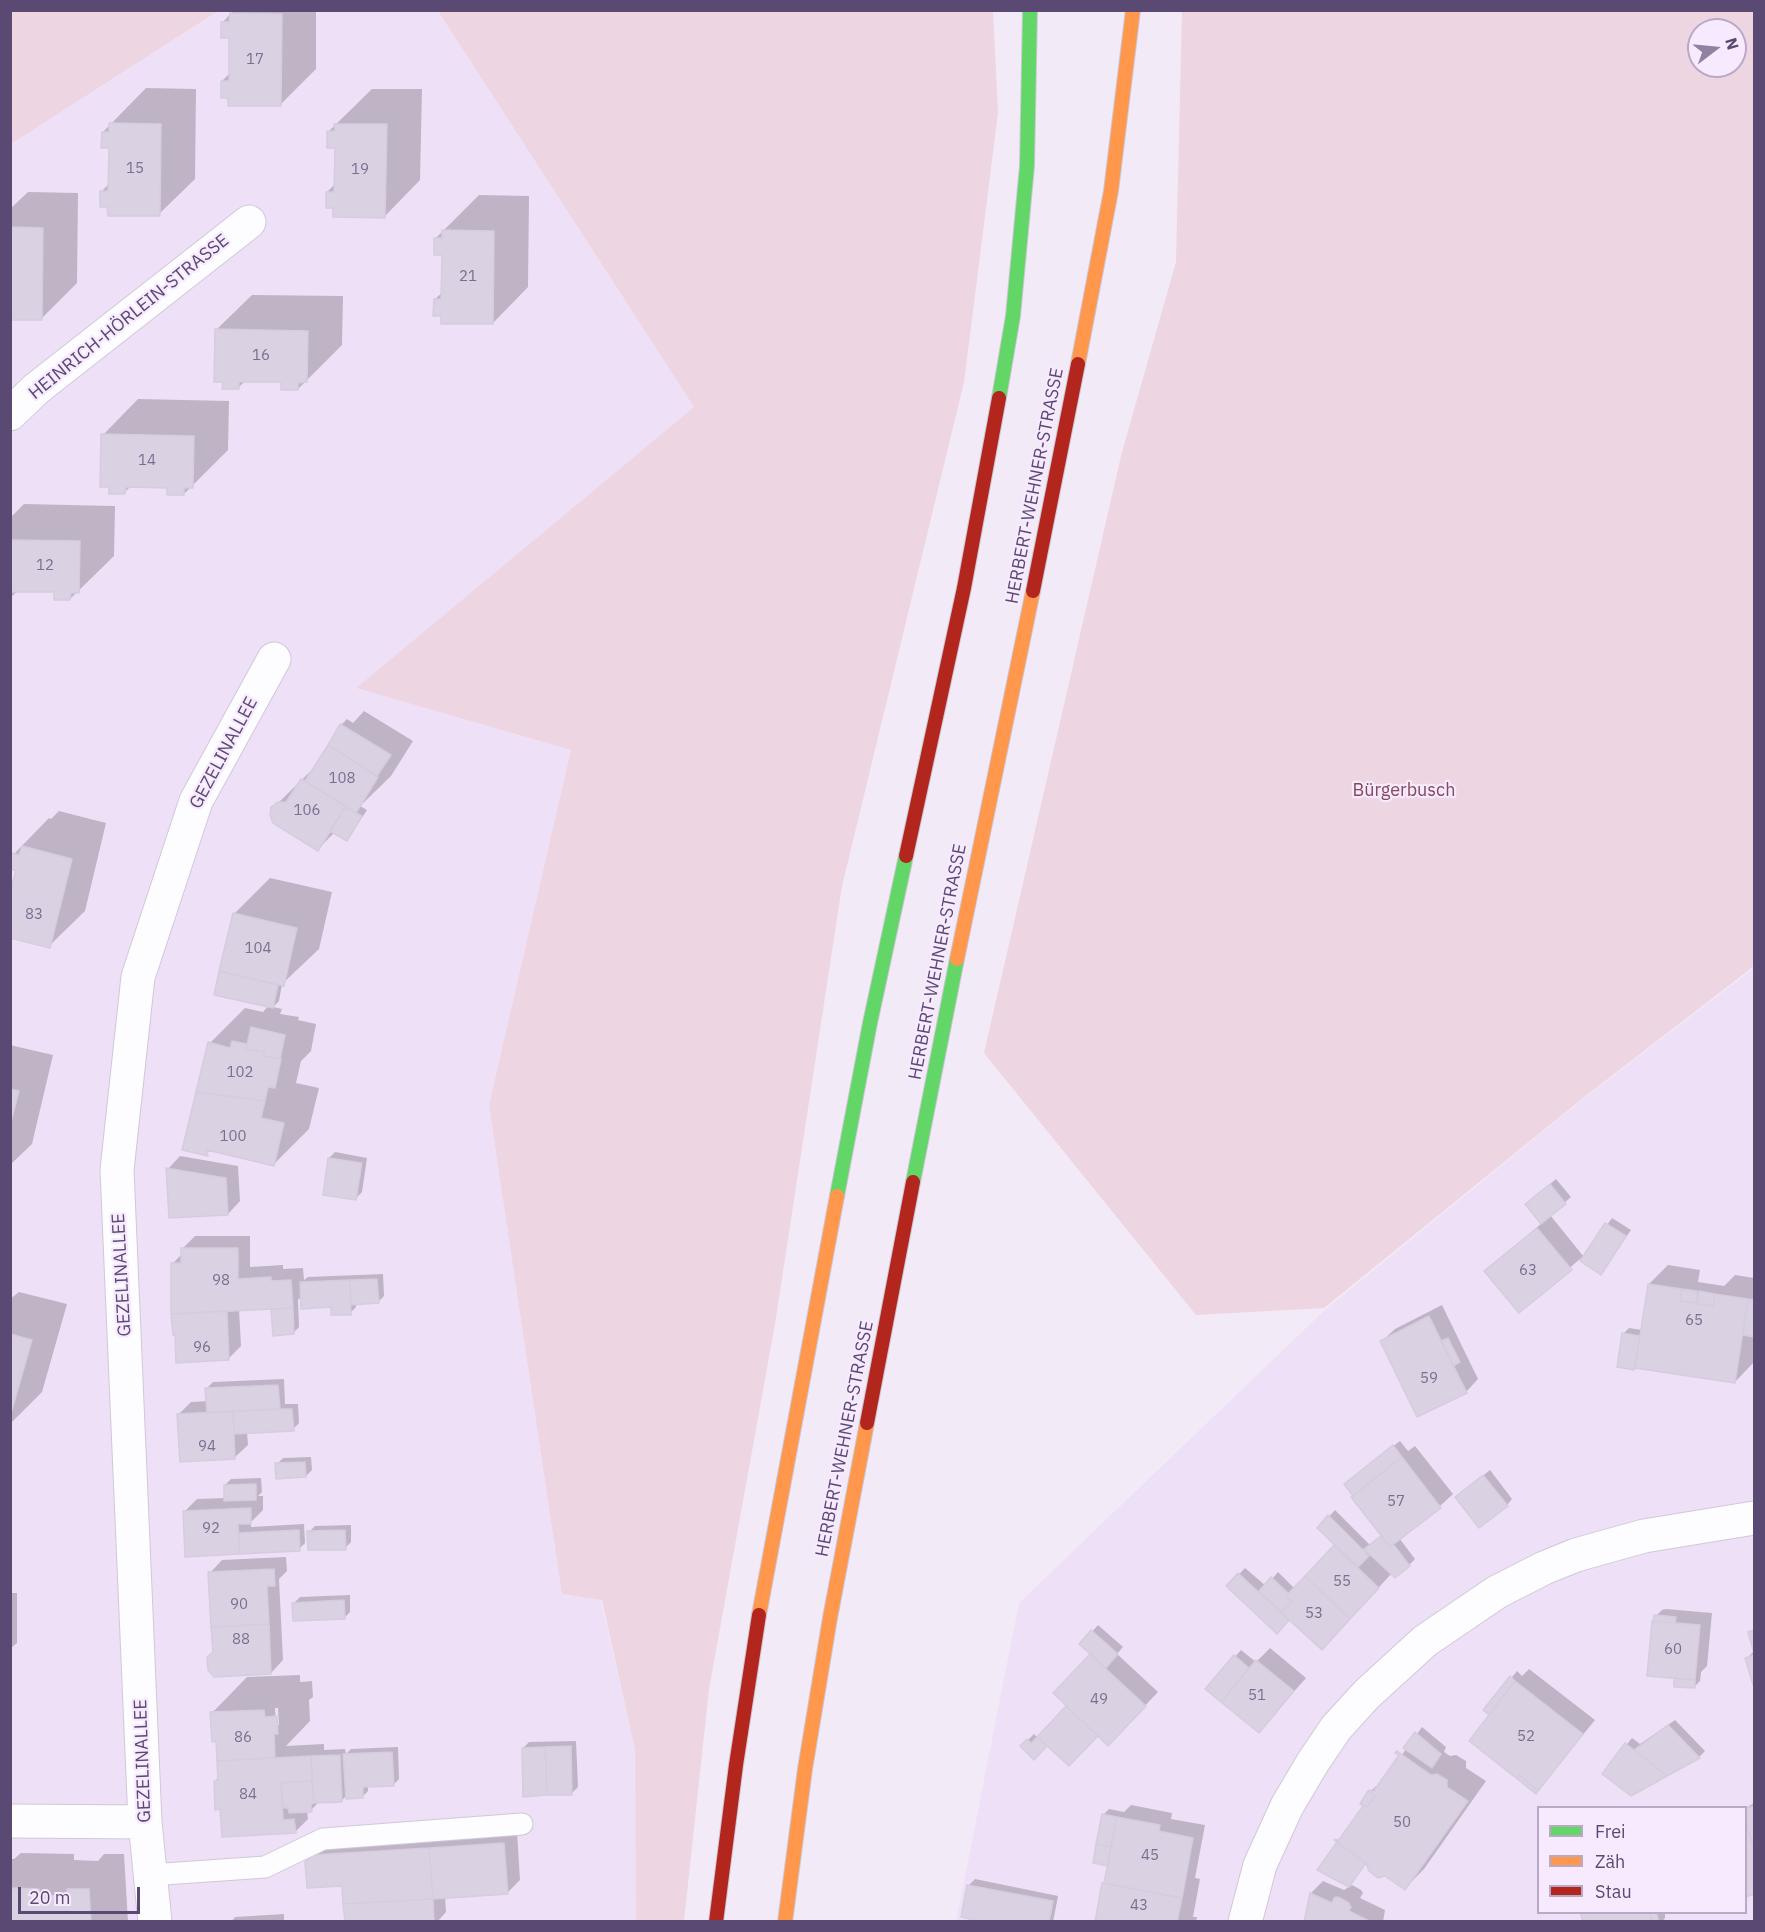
<!DOCTYPE html>
<meta charset="utf-8">
<style>
body{margin:0}
#map{position:relative;width:1765px;height:1932px;overflow:hidden;background:#f2eaf6;font-family:"IBM Plex Sans",sans-serif}
canvas{display:block}
.frame{position:absolute;inset:0;border:12px solid #5a4a73;pointer-events:none}
.legend{position:absolute;left:1537px;top:1806px;width:210px;height:108px;box-sizing:border-box;background:#f7eaff;border:2px solid #b8aac7;margin:0;padding:8px 10px;list-style:none;font-size:18px;color:#5a4a73}
.legend li{display:flex;align-items:center;gap:12px;height:30px}
.legend b{width:30px;border:2px solid #b8aac7}
.north{position:absolute;left:1687px;top:18px;width:60px;height:60px;box-sizing:border-box;background:#f7eaff;border:2px solid #b8aac7;border-radius:50%;rotate:74deg;font-size:16px;font-weight:700;line-height:24px;text-align:center;color:#5a4a73}
.north::after{content:'';display:block;margin:auto;width:21px;height:27px;background:#8f82a1;clip-path:polygon(50% 0,100% 100%,50% 72%,0 100%)}
.scale{position:absolute;left:18px;top:1887px;width:122px;height:27px;box-sizing:border-box;border:3px solid #5a4a73;border-top:0;padding-left:8px;font-size:18px;line-height:21px;white-space:nowrap;color:#5a4a73;-webkit-text-stroke:4px #f7eaff;paint-order:stroke}
</style>
<div id="map">
<canvas width="1765" height="1932"></canvas>
<div class="frame"></div>
<ul class="legend">
<li><b style="height:8px;background:#63d668"></b>Frei</li>
<li><b style="height:8px;background:#ff974d"></b>Zäh</li>
<li><b style="height:8px;background:#b3261e"></b>Stau</li>
</ul>
<div class="north">N</div>
<div class="scale">20 m</div>
</div>
<script>
const c = document.querySelector('canvas').getContext('2d');
c.lineJoin = 'round';
function fill(path, color) { c.fillStyle = color; c.fill(path, 'evenodd'); }
const poly = rows => new Path2D(rows.map(r => 'M' + r).join(''));
function strokePath(path, color, width, dash) { c.strokeStyle = color; c.lineWidth = width; c.lineCap = dash ? 'butt' : 'round'; c.setLineDash(dash || []); c.stroke(path); }
function drawText(font, color, halo, rows, align = 'center') {
  c.font = font + ' "IBM Plex Sans",sans-serif'; c.lineWidth = 4.5; c.setLineDash([]); c.textBaseline = 'middle'; c.strokeStyle = halo; c.fillStyle = color; for (const [text, x, y, turn = 0] of rows) {
    c.save(); c.translate(x, y); c.rotate((+turn || 0) * Math.PI / 180); c.textAlign = isNaN(turn) ? turn : align; if (halo) c.strokeText(text, 0, 0); c.fillText(text, 0, 0); c.restore();
  }
}
fill(poly([
 [218,11,438,11,694,407,356,688,571,750,489,1105,635,1750,636,1921,11,1922,11,144],
 [1754,968,1754,1921,956,1922,1019,1603,1326,1309,1583,1099],
 [1538,1808,1746,1808,1746,1912,1538,1912]
]), '#eee1f7');
fill(poly([
 [11,10,218,10,218,11,11,144],
 [438,11,993,11,998,113,964,382,842,886,775,1324,709,1689,684,1921,636,1921,635,1750,602,1600,562,1594,489,1105,571,750,356,688,694,407],
 [1182,11,1754,11,1754,966,1583,1098,1324,1308,1196,1315,984,1053,1122,452,1176,262],
 [1699,30,1735,30,1735,66,1699,66]
]), '#edd5e2');
fill(poly([
 [234,10,316,10,316,69,280,105,230,96,222,81,230,73,231,37,223,22],
 [146,88,196,89,195,179,159,214,109,206,102,191,110,183,110,147,103,132],
 [372,89,422,89,420,180,385,216,335,207,327,192,335,184,336,147,328,132],
 [28,192,78,193,77,283,41,319,10,318,10,209],
 [479,195,529,196,528,287,493,323,442,314,435,299,443,292,443,254,436,238],
 [252,295,343,296,342,345,298,389,283,381,246,380,238,388,216,330],
 [138,399,229,401,228,450,184,494,169,486,132,485,124,493,103,435],
 [24,504,115,506,114,556,70,599,55,591,19,590,10,598,10,518],
 [364,711,413,741,391,776,360,806,367,810,352,833,346,839,335,832,318,849,273,808,319,763,341,725,347,719,353,723],
 [59,811,106,823,85,911,49,946,17,870,14,854,49,818,51,819],
 [270,878,332,892,319,949,282,984,279,1001,273,1007,282,1009,280,1014,299,1017,298,1020,316,1024,311,1051,301,1061,296,1083,319,1088,309,1129,273,1165,210,1149,206,1154,210,1043,245,1008,263,1012,268,1006,215,994,234,914],
 [10,1045,53,1055,32,1144,10,1165],
 [335,1152,367,1158,362,1192,356,1198,329,1158],
 [180,1156,238,1166,240,1201,228,1214,168,1169],
 [1556,1179,1571,1197,1550,1215,1584,1257,1612,1218,1631,1230,1601,1273,1580,1259,1519,1311,1486,1271,1542,1223,1527,1204],
 [195,1236,250,1236,250,1267,283,1265,283,1269,303,1268,304,1280,308,1277,383,1274,384,1296,378,1302,356,1303,356,1307,350,1313,302,1296,298,1300,299,1327,293,1333,275,1307,239,1309,241,1346,228,1359,172,1264,182,1254,182,1249],
 [1668,1265,1700,1270,1698,1282,1724,1286,1735,1275,1754,1278,1754,1362,1735,1382,1634,1368,1623,1334,1629,1328,1642,1330,1649,1284],
 [19,1292,67,1304,42,1392,10,1424,10,1299],
 [1442,1305,1478,1379,1466,1392,1382,1341,1395,1329],
 [284,1379,285,1404,298,1404,299,1423,293,1429,247,1432,248,1445,235,1457,178,1415,191,1402,208,1401,207,1388,213,1382],
 [1400,1441,1408,1451,1415,1446,1453,1494,1440,1506,1399,1538,1415,1559,1409,1565,1392,1573,1334,1636,1289,1618,1277,1632,1229,1585,1245,1568,1266,1586,1278,1572,1295,1589,1337,1545,1319,1528,1335,1510,1370,1545,1382,1535,1352,1478],
 [311,1457,312,1470,306,1476,277,1464,283,1458],
 [1490,1470,1512,1499,1507,1505,1457,1497],
 [261,1478,262,1492,258,1496,263,1496,263,1510,251,1522,251,1527,304,1524,305,1543,299,1549,241,1552,184,1512,197,1499,226,1498,225,1485,231,1479],
 [351,1525,351,1542,345,1548,309,1532,315,1526],
 [286,1557,287,1571,279,1579,283,1660,271,1673,214,1652,210,1573,222,1560],
 [10,1593,17,1593,17,1643,10,1649],
 [350,1595,350,1612,344,1618,294,1603,300,1597],
 [1666,1609,1712,1613,1707,1666,1701,1672,1700,1681,1694,1687,1676,1677,1653,1622,1656,1616,1662,1610],
 [1098,1625,1123,1647,1117,1654,1158,1692,1121,1731,1022,1746,1034,1734,1038,1738,1068,1706,1055,1694,1092,1654,1081,1644],
 [1270,1648,1306,1678,1259,1731,1207,1689,1241,1650,1256,1662],
 [1754,1651,1754,1683,1747,1658],
 [1529,1669,1595,1720,1536,1792,1491,1714,1485,1710,1517,1671,1522,1676],
 [300,1675,300,1682,312,1681,313,1697,309,1700,310,1721,286,1746,324,1744,324,1750,345,1749,346,1754,351,1749,398,1747,399,1779,393,1785,368,1786,368,1791,362,1797,347,1795,341,1801,317,1802,317,1804,311,1810,307,1811,308,1819,295,1832,221,1808,215,1781,219,1777,217,1740,212,1713,247,1677],
 [275,1708,278,1708,279,1725,276,1725],
 [1675,1720,1705,1751,1699,1757,1631,1794,1604,1773,1632,1738,1640,1744],
 [1422,1727,1446,1747,1444,1752,1450,1756,1456,1755,1466,1761,1466,1768,1486,1781,1424,1869,1405,1888,1366,1804,1370,1792,1376,1786,1378,1788],
 [576,1741,578,1787,572,1793,523,1748,529,1742],
 [1754,1803,1754,1893,1746,1896,1746,1808],
 [1131,1805,1172,1813,1171,1819,1205,1825,1195,1878,1200,1879,1193,1917,1197,1917,1196,1922,1096,1922,1109,1865,1103,1815,1109,1809,1124,1812],
 [517,1831,520,1880,507,1893,445,1896,446,1912,437,1922,346,1922,344,1884,307,1863,327,1843],
 [21,1853,74,1854,74,1860,98,1861,104,1854,124,1854,128,1922,10,1922,10,1859,14,1859],
 [975,1879,1058,1896,1053,1922,991,1922,969,1885],
 [1323,1881,1344,1890,1352,1885,1361,1890,1363,1893,1360,1898,1385,1910,1383,1922,1305,1922,1311,1893],
 [1582,1912,1665,1912,1665,1918,1662,1922,1585,1922],
 [284,1914,284,1922,231,1922,235,1917]
]), '#0003');
const building = poly([
 [230,13,282,14,281,106,228,106,228,98,221,98,221,81,229,81,229,38,221,38,221,22,229,22,230,13],
 [109,123,161,124,160,216,108,216,107,207,100,207,100,191,108,191,109,148,101,148,102,132,109,132,109,123],
 [334,124,387,124,385,218,333,217,333,208,326,208,326,192,334,192,335,148,327,148,327,131,335,131,334,124],
 [10,227,43,228,42,320,10,320,10,227],
 [442,230,494,231,493,324,441,324,441,316,433,316,434,299,441,299,442,255,434,255,434,238,442,238,442,230],
 [215,329,308,331,307,382,298,383,298,390,281,390,281,382,239,382,239,389,222,389,223,382,214,382,215,329],
 [101,434,194,436,193,488,184,488,184,495,167,495,167,488,126,487,125,494,109,494,109,487,100,487,101,434],
 [10,540,80,541,79,593,71,593,70,600,54,600,54,592,11,592,10,600,10,540],
 [340,724,391,755,377,776,328,745,340,724],
 [328,745,378,777,356,813,305,781,328,745],
 [301,779,346,806,318,851,273,823,270,815,271,807,278,802,286,802,301,779],
 [345,807,362,816,347,841,330,831,345,807],
 [22,846,72,859,50,948,10,938,10,891,16,871,10,869,10,859,12,853,19,855,22,846],
 [233,913,297,928,284,986,219,971,233,913],
 [219,971,278,985,273,1008,214,995,219,971],
 [251,1027,285,1035,280,1059,263,1056,265,1052,246,1049,251,1027],
 [232,1041,247,1044,246,1049,265,1052,263,1056,281,1059,275,1088,268,1087,265,1101,196,1092,208,1042,230,1048,232,1041],
 [10,1089,19,1091,10,1125,10,1089],
 [196,1092,265,1101,261,1118,284,1123,274,1166,207,1150,208,1156,182,1150,196,1092],
 [328,1158,362,1163,356,1200,323,1195,328,1158],
 [166,1168,226,1178,228,1215,169,1218,166,1168],
 [1550,1184,1566,1204,1541,1224,1525,1204,1550,1184],
 [1605,1223,1626,1236,1601,1275,1580,1261,1605,1223],
 [1537,1228,1572,1270,1519,1313,1484,1271,1537,1228],
 [181,1248,238,1248,238,1279,271,1277,271,1281,291,1280,293,1308,171,1314,171,1263,181,1263,181,1248],
 [377,1279,379,1303,351,1305,350,1280,377,1279],
 [350,1280,351,1315,331,1315,331,1307,301,1309,300,1282,350,1280],
 [1648,1284,1682,1289,1680,1301,1696,1303,1697,1291,1697,1304,1713,1306,1715,1294,1748,1299,1735,1383,1635,1368,1648,1284],
 [1682,1289,1697,1291,1696,1303,1680,1301,1682,1289],
 [1699,1291,1715,1294,1713,1306,1697,1304,1699,1291],
 [1748,1299,1754,1300,1754,1337,1743,1335,1748,1299],
 [293,1308,294,1334,273,1336,271,1309,293,1308],
 [227,1311,229,1360,176,1363,175,1335,173,1335,171,1314,227,1311],
 [1429,1316,1467,1393,1417,1417,1380,1341,1429,1316],
 [1622,1333,1640,1336,1634,1370,1617,1367,1622,1333],
 [10,1334,32,1340,10,1417,10,1334],
 [1448,1338,1460,1362,1453,1366,1441,1341,1448,1338],
 [278,1385,280,1409,207,1413,205,1388,278,1385],
 [280,1409,292,1409,294,1431,234,1434,233,1411,280,1409],
 [233,1411,235,1459,180,1462,177,1414,233,1411],
 [1393,1445,1402,1457,1353,1496,1344,1484,1393,1445],
 [1402,1457,1441,1508,1390,1547,1351,1497,1402,1457],
 [305,1462,306,1477,276,1479,275,1463,305,1462],
 [1483,1475,1508,1506,1479,1528,1455,1497,1483,1475],
 [256,1484,256,1500,224,1501,224,1485,256,1484],
 [251,1508,251,1524,238,1524,240,1554,185,1557,183,1511,251,1508],
 [1328,1515,1369,1556,1358,1567,1317,1528,1328,1515],
 [299,1530,300,1551,240,1554,238,1533,299,1530],
 [345,1530,346,1550,308,1550,307,1531,345,1530],
 [1381,1536,1390,1547,1393,1544,1410,1566,1395,1578,1364,1549,1381,1536],
 [1334,1545,1379,1588,1350,1619,1305,1576,1334,1545],
 [274,1569,275,1586,267,1586,269,1624,211,1627,208,1572,274,1569],
 [1238,1573,1289,1620,1277,1634,1226,1586,1238,1573],
 [1305,1576,1350,1619,1322,1650,1275,1607,1276,1606,1282,1612,1292,1602,1286,1596,1305,1576],
 [1271,1577,1288,1593,1286,1596,1292,1602,1282,1612,1259,1591,1271,1577],
 [344,1600,345,1619,293,1621,292,1603,344,1600],
 [1654,1615,1676,1617,1675,1623,1653,1621,1654,1615],
 [1652,1621,1700,1625,1695,1680,1647,1676,1652,1621],
 [269,1624,271,1674,214,1677,208,1670,207,1657,213,1652,211,1627,269,1624],
 [1091,1630,1118,1654,1106,1668,1079,1644,1091,1630],
 [1754,1630,1754,1653,1748,1632,1754,1630],
 [1090,1654,1146,1706,1108,1746,1053,1693,1090,1654],
 [1234,1655,1249,1668,1221,1702,1205,1689,1234,1655],
 [1754,1655,1754,1688,1745,1658,1754,1655],
 [1256,1660,1294,1691,1259,1733,1221,1702,1256,1660],
 [1510,1676,1515,1681,1489,1715,1483,1710,1510,1676],
 [1674,1678,1695,1680,1695,1688,1674,1687,1674,1678],
 [1515,1681,1583,1734,1538,1791,1519,1775,1516,1778,1469,1741,1515,1681],
 [1066,1706,1098,1736,1069,1766,1037,1737,1066,1706],
 [264,1710,265,1717,277,1716,278,1734,274,1734,275,1758,217,1761,216,1741,212,1742,210,1712,264,1710],
 [1668,1725,1700,1758,1667,1776,1634,1750,1668,1725],
 [1415,1732,1441,1754,1432,1768,1403,1748,1415,1732],
 [1037,1737,1047,1746,1034,1760,1020,1746,1027,1739,1031,1743,1037,1737],
 [1625,1743,1634,1750,1667,1776,1631,1796,1602,1774,1625,1743],
 [571,1746,572,1795,547,1795,545,1747,571,1746],
 [545,1747,547,1795,523,1797,522,1748,545,1747],
 [1397,1751,1431,1775,1437,1774,1447,1780,1447,1787,1468,1801,1405,1890,1385,1876,1378,1878,1369,1871,1366,1863,1334,1840,1336,1839,1338,1841,1363,1806,1360,1804,1361,1802,1367,1807,1375,1796,1368,1791,1370,1790,1373,1792,1399,1755,1395,1753,1397,1751],
 [392,1752,394,1786,363,1787,363,1798,346,1799,343,1754,392,1752],
 [340,1755,342,1802,314,1803,311,1756,340,1755],
 [311,1756,312,1781,281,1783,283,1820,294,1819,296,1833,222,1837,220,1809,215,1810,214,1781,218,1780,217,1761,311,1756],
 [1519,1775,1538,1791,1536,1794,1516,1778,1519,1775],
 [312,1781,314,1803,311,1804,312,1812,289,1813,288,1808,283,1808,281,1783,312,1781],
 [1368,1791,1375,1796,1367,1807,1361,1802,1368,1791],
 [1754,1806,1754,1848,1746,1823,1746,1809,1754,1806],
 [1102,1814,1117,1817,1111,1847,1096,1844,1102,1814],
 [1117,1817,1160,1825,1159,1831,1193,1838,1182,1898,1104,1883,1117,1817],
 [1746,1823,1754,1850,1754,1894,1746,1897,1746,1823],
 [1337,1842,1366,1863,1349,1887,1317,1870,1337,1842],
 [504,1843,508,1894,433,1899,429,1848,504,1843],
 [1096,1844,1111,1847,1108,1866,1093,1863,1096,1844],
 [429,1848,433,1899,343,1904,342,1886,307,1888,305,1862,312,1855,429,1848],
 [1102,1883,1182,1898,1177,1922,1095,1922,1102,1883],
 [967,1885,1053,1901,1049,1922,983,1922,961,1917,967,1885],
 [10,1888,39,1889,39,1895,67,1896,67,1889,89,1889,91,1922,10,1922,10,1888],
 [1310,1893,1332,1903,1334,1898,1338,1897,1349,1903,1351,1907,1349,1911,1371,1922,1304,1922,1310,1893],
 [433,1899,434,1922,345,1922,343,1904,433,1899],
 [1580,1912,1649,1912,1652,1922,1583,1922,1580,1912],
 [1649,1912,1656,1912,1659,1922,1652,1922,1649,1912]
]);
fill(building, '#dad2e2');
strokePath(building, '#d5ccdf', 1.5);
const lane = poly([
 [150,1875,265,1867,323,1839,522,1824]
]);
const street = poly([
 [10,414,36,389,249,222],
 [10,1821,145,1822],
 [155,1922,145,1822,117,1170,138,977,196,801,274,659],
 [1245,1922,1260,1865,1287,1806,1313,1762,1336,1728,1367,1694,1425,1641,1497,1592,1544,1568,1576,1555,1644,1536,1754,1518]
]);
const fast = poly([
 [999,398,1013,316,1027,166,1030,10],
 [913,1182,957,959],
 [837,1196,870,1023,906,856]
]);
const slow = poly([
 [1078,364,1111,191,1133,10],
 [957,959,1033,591],
 [759,1615,837,1196],
 [785,1922,805,1769,830,1618,867,1423]
]);
const jam = poly([
 [1033,591,1078,364],
 [906,856,964,588,999,398],
 [867,1423,913,1182],
 [716,1922,736,1765,759,1615]
]);
strokePath(lane, '#d0c8d8', 23);
strokePath(street, '#d0c8d8', 35);
strokePath(fast, '#ccc6d5', 16);
strokePath(slow, '#ccc6d5', 16);
strokePath(jam, '#ccc6d5', 16);
strokePath(lane, '#fdfcfe', 21);
strokePath(street, '#fdfcfe', 33);
strokePath(fast, '#63d668', 14);
strokePath(slow, '#ff974d', 14);
strokePath(jam, '#b3261e', 14);
drawText('15px', '#7c6e90', null, [
 ["17",255,60],
 ["15",135,169],
 ["19",360,170],
 ["21",468,277],
 ["16",261,356],
 ["14",147,461],
 ["12",45,566],
 ["108",342,779],
 ["106",307,811],
 ["83",34,915],
 ["104",258,949],
 ["102",240,1073],
 ["100",233,1137],
 ["63",1528,1271],
 ["98",221,1281],
 ["65",1694,1321],
 ["96",202,1348],
 ["59",1429,1379],
 ["94",207,1447],
 ["57",1396,1502],
 ["92",211,1529],
 ["55",1342,1582],
 ["90",239,1605],
 ["53",1314,1614],
 ["88",241,1640],
 ["60",1673,1650],
 ["51",1257,1696],
 ["49",1099,1700],
 ["52",1526,1737],
 ["86",243,1738],
 ["84",248,1795],
 ["50",1402,1823],
 ["45",1150,1856],
 ["43",1139,1906]
]);
drawText('18px', '#5a4a73', '#f7eaff', [
 ["HEINRICH-HÖRLEIN-STRASSE",129,317,-39],
 ["HERBERT-WEHNER-STRASSE",1035,486,-79],
 ["GEZELINALLEE",224,753,-62],
 ["HERBERT-WEHNER-STRASSE",938,962,-79],
 ["GEZELINALLEE",122,1275,-93],
 ["HERBERT-WEHNER-STRASSE",845,1439,-79],
 ["GEZELINALLEE",143,1761,-92]
]);
drawText('18px', '#854859', '#f7eaff', [
 ["Bürgerbusch",1404,791]
]);
</script>
